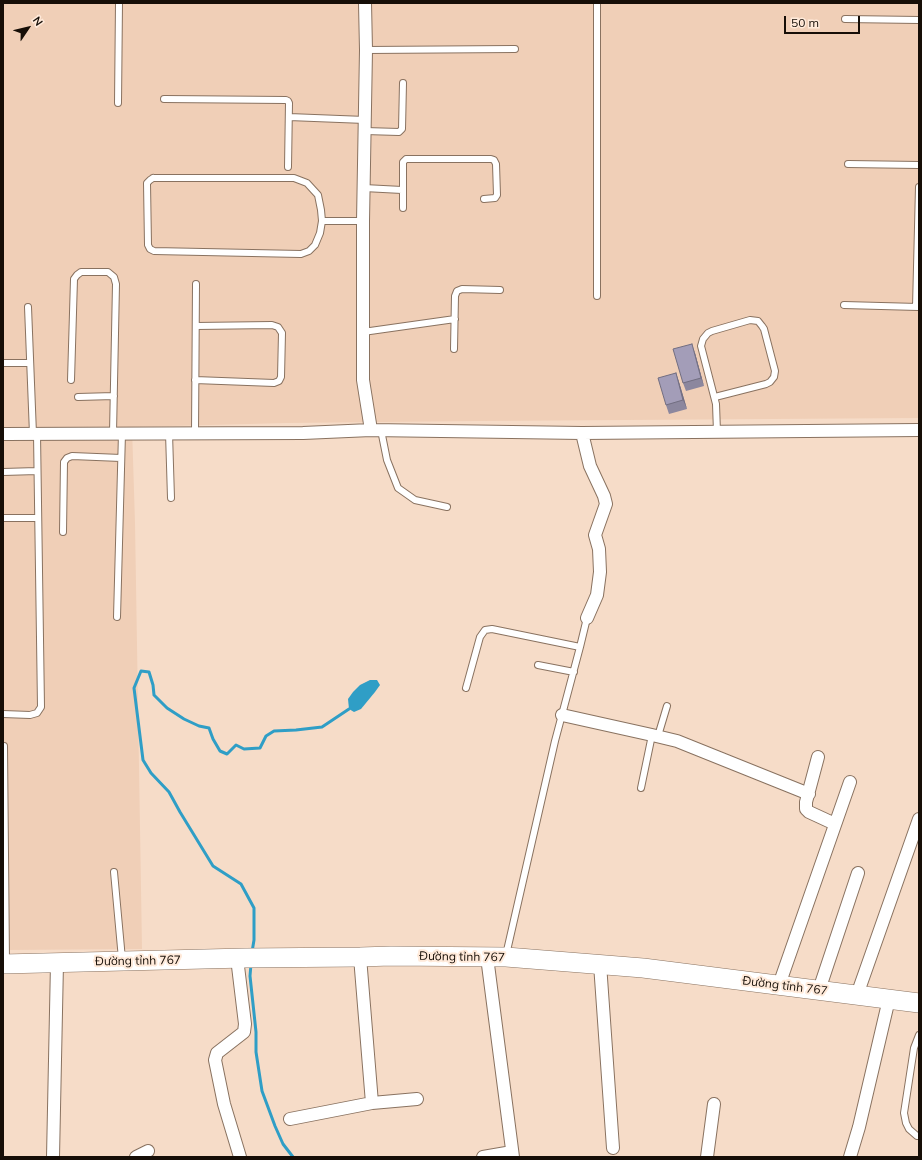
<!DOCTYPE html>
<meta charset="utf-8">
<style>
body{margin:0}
#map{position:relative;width:922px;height:1160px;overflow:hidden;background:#f6dcc8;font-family:Mulish,sans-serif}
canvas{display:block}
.frame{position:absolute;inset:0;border:4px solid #160e07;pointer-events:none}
.north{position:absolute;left:8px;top:8px;width:40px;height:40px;-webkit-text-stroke:3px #ffeada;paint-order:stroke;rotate:55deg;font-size:11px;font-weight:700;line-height:16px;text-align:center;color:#160e07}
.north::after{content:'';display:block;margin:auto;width:14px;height:18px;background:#160e07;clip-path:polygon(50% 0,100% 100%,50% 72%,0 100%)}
.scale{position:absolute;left:784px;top:16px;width:76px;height:18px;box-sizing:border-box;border:2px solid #160e07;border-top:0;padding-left:5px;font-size:12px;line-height:14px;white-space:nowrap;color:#160e07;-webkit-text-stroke:3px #ffeada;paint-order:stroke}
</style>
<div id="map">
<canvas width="922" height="1160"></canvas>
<div class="frame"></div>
<div class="north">N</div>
<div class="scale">50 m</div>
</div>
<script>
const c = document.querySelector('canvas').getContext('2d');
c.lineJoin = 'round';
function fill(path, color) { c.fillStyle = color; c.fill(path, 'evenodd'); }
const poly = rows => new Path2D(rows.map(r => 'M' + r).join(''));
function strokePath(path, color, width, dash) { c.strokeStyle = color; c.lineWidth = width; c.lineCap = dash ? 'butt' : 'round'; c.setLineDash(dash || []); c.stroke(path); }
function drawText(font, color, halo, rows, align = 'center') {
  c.font = font + ' Mulish,sans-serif'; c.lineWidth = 4; c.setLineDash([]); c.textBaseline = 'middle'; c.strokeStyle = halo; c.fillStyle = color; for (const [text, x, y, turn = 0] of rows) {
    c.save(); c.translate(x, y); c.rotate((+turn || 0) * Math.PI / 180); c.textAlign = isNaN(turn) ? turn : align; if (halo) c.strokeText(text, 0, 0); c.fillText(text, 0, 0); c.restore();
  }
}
fill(poly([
 [3,3,919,3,919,418,478,421,287,423,132,427,135,523,142,949,3,950]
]), '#f0cfb7');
fill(poly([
 [370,680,377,680,380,685,375,692,361,709,354,712,349,709,348,699,353,692,360,685]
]), '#2f9ec6');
strokePath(poly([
 [252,952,254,940,254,908,241,884,213,866,180,812,169,792,151,773,143,760,134,688,141,671,149,672,153,685,154,695,167,708,184,719,199,726,209,728,213,739,220,751,227,754,236,745,244,749,260,748,266,736,274,731,296,730,322,727,349,709],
 [251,964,250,976,256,1032,256,1052,262,1091,275,1126,283,1144,293,1157]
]), '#2f9ec6', 3);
const service = poly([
 [597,3,597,296],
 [845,19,919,20],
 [366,50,515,49],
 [164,99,286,100,288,101,289,103,288,167],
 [118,103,119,3],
 [289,117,365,120],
 [365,131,399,132,402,129,403,83],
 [848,164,919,165],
 [153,178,294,178,307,183,318,195,321,210,322,221,320,233,315,245,309,251,301,254,154,251,150,249,148,245,147,183,150,180,153,178],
 [364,188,402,190],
 [403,208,403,162,406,159,491,159,494,160,496,164,497,195,495,198,484,199],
 [322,221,363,221],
 [844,305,918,307],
 [28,307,33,434],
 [916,307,919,187],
 [363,332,455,319],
 [454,349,455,296,457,291,462,289,500,290],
 [3,363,30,363],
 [71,380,74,279,77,275,81,272,108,272,114,277,116,284,113,433],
 [195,380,274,383,279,381,281,377,282,333,278,327,272,325,196,326],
 [78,397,114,396],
 [715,397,766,384,770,382,774,377,775,371,764,329,762,326,758,321,750,320,712,331,708,333,703,339,701,346,716,404,717,432],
 [381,430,387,460,398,488,415,500,447,507],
 [169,433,171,498],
 [195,433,196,284],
 [3,472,37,471],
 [3,518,38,518],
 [63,532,64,462,67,458,72,456,121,458],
 [117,617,122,433],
 [538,665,574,672],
 [466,688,480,637,485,630,492,629,580,647],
 [3,714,30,715,37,713,41,707,37,434],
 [658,736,667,706],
 [4,746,6,962],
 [641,788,652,735],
 [114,872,122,959],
 [506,955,555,741,580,647,587,618],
 [919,1035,914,1048,904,1113,906,1123,909,1129,917,1136,919,1136]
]);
const minor = poly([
 [371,430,582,433,919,430],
 [582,433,590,466,604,496,606,504,595,535,599,549,600,572,597,595,587,618],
 [3,434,303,433,371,430,363,380,363,221,366,50,365,3],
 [562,715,652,735,677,741,809,794],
 [818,757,806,802,806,809,809,812,835,824],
 [360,957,372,1103,417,1099],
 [487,957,513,1157],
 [237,958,245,1024,244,1032,217,1053,215,1060,224,1104,240,1157],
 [600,964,613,1148],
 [779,985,850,782],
 [819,990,858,873],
 [857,995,919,819],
 [290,1119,372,1103],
 [53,1157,57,963],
 [136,1157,148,1151],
 [483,1157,512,1152],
 [707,1157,714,1104],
 [850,1157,859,1127,889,999]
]);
const primary = poly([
 [3,964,245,958,360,957,391,956,506,957,643,968,919,1003]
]);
strokePath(service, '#897260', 8);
strokePath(minor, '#897260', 14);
strokePath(primary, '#897260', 20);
strokePath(service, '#fff', 6);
strokePath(minor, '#fff', 12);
strokePath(primary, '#fff', 19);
fill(poly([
 [695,353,704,386,686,391,683,383],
 [676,373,679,382,687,409,669,414,666,405]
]), '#8c879e');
fill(poly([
 [692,344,695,353,704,386,701,378],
 [676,373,679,382,687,409,683,400]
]), '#726e81');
const building = poly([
 [692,344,701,378,683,383,673,349,692,344],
 [676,373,683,400,666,405,658,378,676,373]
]);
fill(building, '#a39db8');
strokePath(building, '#726e81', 1);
drawText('12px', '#160e07', '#ffeada', [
 ["Đường tỉnh 767",462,957,1],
 ["Đường tỉnh 767",138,961,-1],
 ["Đường tỉnh 767",785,986,7]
]);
</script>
